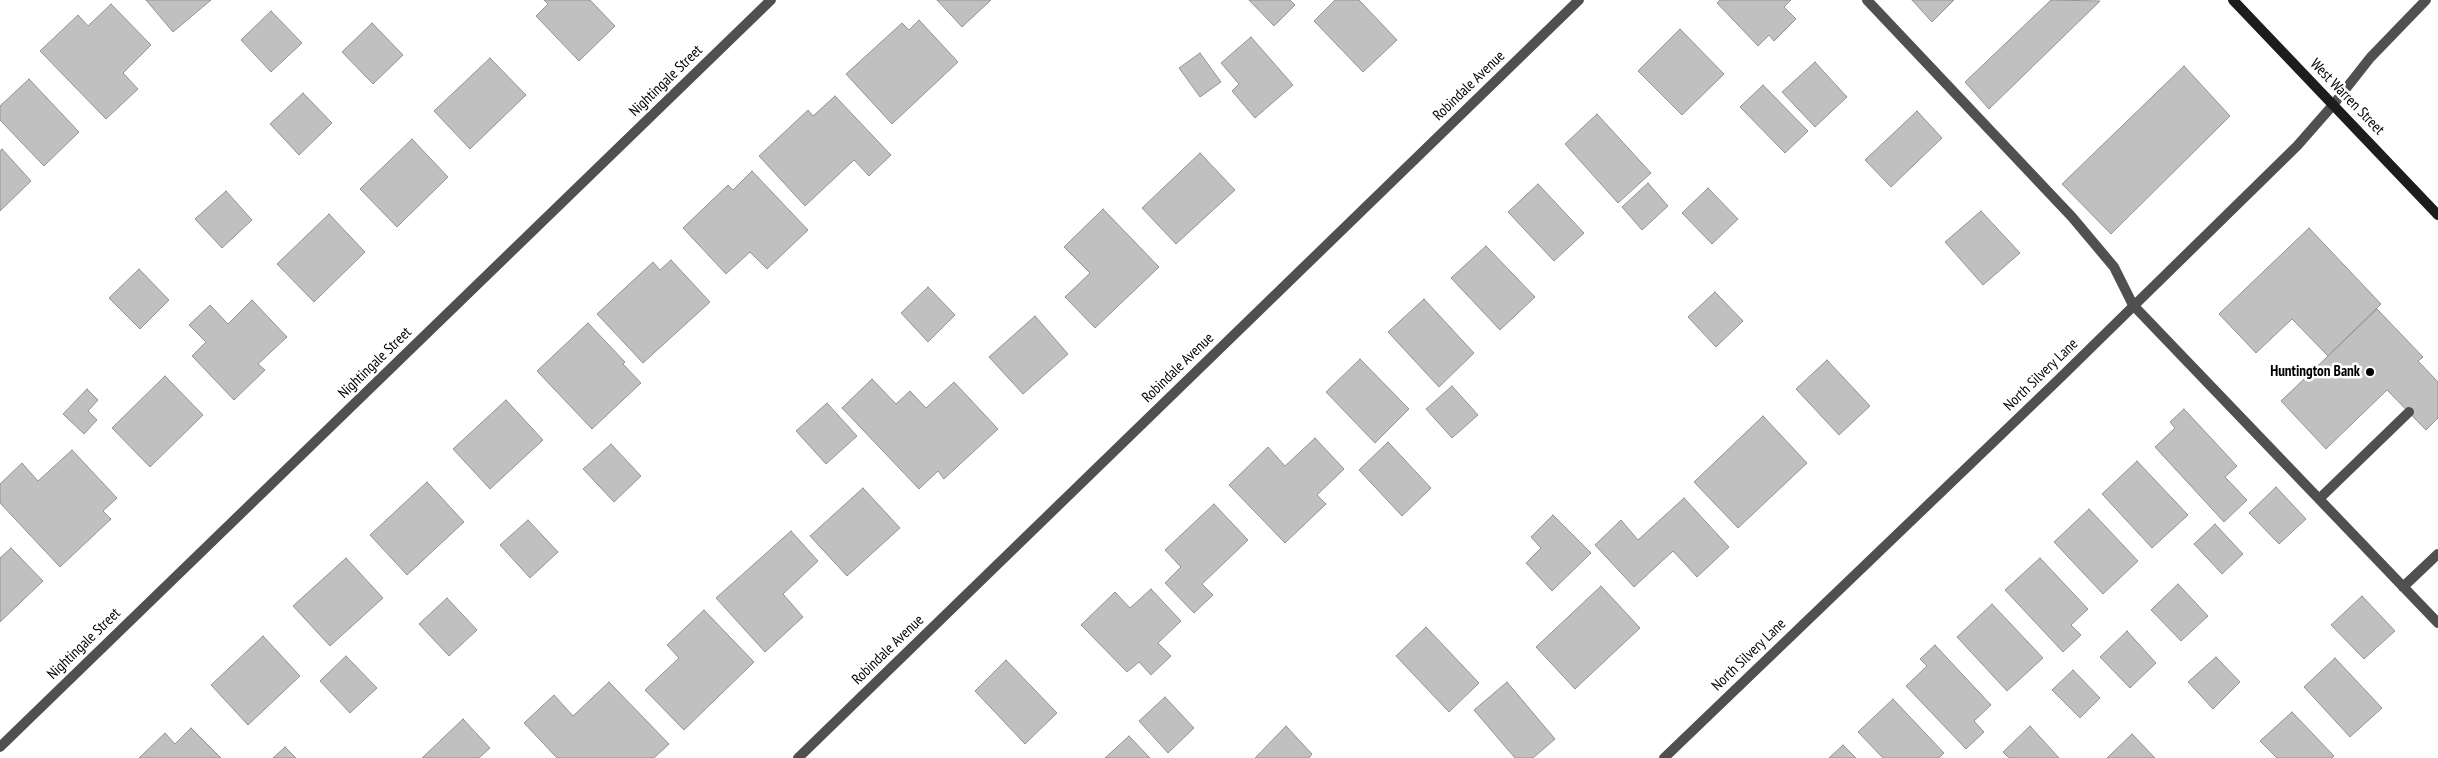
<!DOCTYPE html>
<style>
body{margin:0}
canvas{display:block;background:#fff}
</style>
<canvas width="2438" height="758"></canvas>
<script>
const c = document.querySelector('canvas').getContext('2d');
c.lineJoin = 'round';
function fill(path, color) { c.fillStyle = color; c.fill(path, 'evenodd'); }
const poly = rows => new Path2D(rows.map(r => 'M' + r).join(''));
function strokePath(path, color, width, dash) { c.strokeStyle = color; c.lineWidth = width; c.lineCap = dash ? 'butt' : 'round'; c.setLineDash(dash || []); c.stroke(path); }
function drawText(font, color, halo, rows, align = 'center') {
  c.font = font + ' "PT Sans Narrow",sans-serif'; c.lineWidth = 5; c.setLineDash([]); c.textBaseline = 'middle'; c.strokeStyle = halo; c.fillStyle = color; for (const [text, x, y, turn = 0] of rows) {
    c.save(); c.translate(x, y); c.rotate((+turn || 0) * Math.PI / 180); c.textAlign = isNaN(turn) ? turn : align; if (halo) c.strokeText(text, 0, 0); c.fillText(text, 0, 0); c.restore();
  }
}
const building = poly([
 [146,0,211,0,173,32,146,0],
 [544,0,590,0,615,26,579,61,536,16,548,4,544,0],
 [937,0,991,0,962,27,937,0],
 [1249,0,1290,0,1295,5,1274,26,1249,0],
 [1335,0,1359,0,1397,40,1363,72,1314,21,1335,0],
 [1720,0,1791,0,1784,7,1796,19,1774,41,1769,35,1758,46,1717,3,1720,0],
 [1912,0,1954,0,1932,22,1912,0],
 [2051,0,2100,1,1989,109,1965,82,2051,0],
 [111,4,151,45,123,73,138,89,106,119,40,51,78,15,88,26,111,4],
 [271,11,302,43,271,72,241,40,271,11],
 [919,20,958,62,892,124,846,74,902,23,909,30,919,20],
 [372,23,403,55,373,84,342,52,372,23],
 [1680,29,1724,74,1682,115,1638,71,1680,29],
 [1251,37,1293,85,1255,118,1232,91,1239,84,1221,63,1251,37],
 [1200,53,1221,82,1200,97,1179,68,1200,53],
 [490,58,526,95,470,149,434,111,490,58],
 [1815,62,1847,97,1815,127,1782,92,1815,62],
 [2184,66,2230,116,2111,234,2062,184,2184,66],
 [29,79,79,132,44,166,0,120,0,106,29,79],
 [1763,85,1808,131,1785,153,1740,107,1763,85],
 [303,93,332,123,299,155,270,124,303,93],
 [835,96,891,155,869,176,854,160,805,206,759,156,808,110,813,116,835,96],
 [1917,111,1942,138,1891,187,1865,160,1917,111],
 [1597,114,1651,173,1618,203,1565,144,1597,114],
 [412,139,448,177,397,227,360,189,412,139],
 [2,149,31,181,0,211,0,151,2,149],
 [1200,153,1235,190,1176,244,1142,208,1200,153],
 [752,171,808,230,767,269,750,252,726,274,683,228,728,185,733,190,752,171],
 [1648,183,1668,206,1642,230,1622,207,1648,183],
 [1538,184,1584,233,1554,261,1508,212,1538,184],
 [1708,188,1738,219,1712,244,1682,213,1708,188],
 [226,191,252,220,222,248,195,219,226,191],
 [1103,209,1159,267,1095,328,1065,297,1090,273,1064,247,1103,209],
 [1981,211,2020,253,1983,285,1945,242,1981,211],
 [329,214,365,252,314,302,277,264,329,214],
 [2309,228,2381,304,2328,356,2292,319,2256,353,2219,314,2309,228],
 [1486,246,1535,297,1500,330,1451,278,1486,246],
 [671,260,710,302,643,363,597,314,653,262,660,270,671,260],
 [139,269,169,300,140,329,109,298,139,269],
 [928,287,955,315,928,342,901,313,928,287],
 [1715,292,1743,321,1716,347,1688,317,1715,292],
 [1424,299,1474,353,1439,387,1388,332,1424,299],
 [252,300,287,337,258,364,265,370,234,400,192,356,206,342,189,325,210,305,228,324,252,300],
 [2377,309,2423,357,2418,361,2438,382,2438,418,2426,430,2387,390,2326,449,2281,401,2377,309],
 [1035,316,1068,354,1023,394,989,357,1035,316],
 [588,323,625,362,623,364,641,383,592,429,537,371,588,323],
 [1360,359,1409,409,1375,443,1326,392,1360,359],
 [1827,360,1870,406,1839,435,1796,389,1827,360],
 [165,376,203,415,150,467,112,428,165,376],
 [872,379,896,404,910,391,926,408,954,382,998,429,944,479,938,471,919,489,842,408,872,379],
 [1452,386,1478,415,1452,438,1426,409,1452,386],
 [87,389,98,400,88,411,97,420,84,434,63,414,87,389],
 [506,400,543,440,490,489,453,449,506,400],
 [827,403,857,436,826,464,796,431,827,403],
 [2184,409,2237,466,2225,477,2247,500,2224,522,2155,447,2175,428,2170,422,2184,409],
 [1763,416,1807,463,1738,528,1694,482,1763,416],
 [1315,438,1344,469,1317,495,1326,504,1285,543,1229,485,1268,447,1285,466,1315,438],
 [1388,442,1431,488,1402,516,1359,470,1388,442],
 [611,444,641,476,614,502,583,469,611,444],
 [72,450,117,498,103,511,111,519,60,567,0,503,0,484,22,463,38,481,72,450],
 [2137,461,2188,515,2152,548,2102,494,2137,461],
 [427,482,464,522,407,575,370,535,427,482],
 [2276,487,2306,519,2279,544,2249,513,2276,487],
 [863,488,900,528,847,576,810,536,863,488],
 [1684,498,1729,547,1697,577,1673,551,1634,587,1595,545,1621,520,1638,540,1684,498],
 [1214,504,1248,540,1202,584,1213,595,1194,613,1165,583,1181,567,1165,550,1214,504],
 [2089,509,2138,561,2103,594,2054,542,2089,509],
 [1553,515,1591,553,1552,591,1526,563,1541,548,1531,537,1553,515],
 [528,520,558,552,530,578,500,545,528,520],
 [2215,524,2243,554,2222,574,2194,544,2215,524],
 [791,531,818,561,783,594,803,617,765,652,716,598,791,531],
 [11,548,43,581,0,622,0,558,11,548],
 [346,558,383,598,330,646,293,606,346,558],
 [2040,558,2088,609,2071,625,2081,635,2063,652,2005,590,2040,558],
 [2178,584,2208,616,2181,641,2151,610,2178,584],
 [1601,586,1640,628,1575,689,1536,647,1601,586],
 [1151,589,1181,621,1158,643,1171,656,1151,675,1139,662,1127,672,1081,625,1115,592,1130,608,1151,589],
 [2362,596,2395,631,2364,659,2331,625,2362,596],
 [447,598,477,630,449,656,419,624,447,598],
 [1992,604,2043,658,2007,691,1957,637,1992,604],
 [704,610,754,662,684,730,645,690,679,658,667,645,704,610],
 [1426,627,1479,683,1449,712,1396,656,1426,627],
 [2127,631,2156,663,2130,688,2100,657,2127,631],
 [263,636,300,676,248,725,211,685,263,636],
 [1935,645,1991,705,1974,721,1984,732,1966,749,1906,686,1927,666,1920,659,1935,645],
 [346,656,377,688,350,713,320,681,346,656],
 [2216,657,2240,682,2213,709,2188,682,2216,657],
 [2335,658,2382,708,2350,737,2304,687,2335,658],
 [1006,660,1057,713,1025,744,975,691,1006,660],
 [2073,670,2100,698,2080,718,2052,690,2073,670],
 [609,682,669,744,654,758,557,758,524,723,554,695,573,716,609,682],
 [1507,682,1555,739,1533,758,1515,758,1474,710,1507,682],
 [1165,697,1194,728,1168,753,1139,721,1165,697],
 [1893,699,1944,753,1939,758,1883,758,1858,732,1893,699],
 [2292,712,2334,756,2332,758,2277,758,2260,741,2292,712],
 [463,719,490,748,479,758,422,758,463,719],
 [1286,726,1312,754,1309,758,1255,758,1286,726],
 [2030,726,2059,758,2009,758,2003,752,2030,726],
 [191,728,221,758,139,758,165,733,175,744,191,728],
 [2132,734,2155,758,2107,758,2132,734],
 [1129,736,1150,758,1105,758,1129,736],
 [1843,745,1856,758,1829,758,1843,745],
 [285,747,296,758,273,758,285,747]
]);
fill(building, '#c0c0c0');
strokePath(building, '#949494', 1);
strokePath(poly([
 [1867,0,2072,217,2114,267,2133,305,2438,623],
 [2319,499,2409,412],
 [2403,587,2438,554]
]), '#505050', 10);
strokePath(poly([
 [0,747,771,0],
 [798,758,1579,0],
 [1664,758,2058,380,2297,146,2333,105,2370,58,2426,0]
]), '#505050', 10);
strokePath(poly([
 [2233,0,2438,215]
]), '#1d1d1d', 10);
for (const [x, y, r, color] of [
 [2370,372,5,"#000"]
]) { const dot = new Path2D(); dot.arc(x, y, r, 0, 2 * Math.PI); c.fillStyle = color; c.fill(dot); strokePath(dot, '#fff', 2); }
drawText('15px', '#000', '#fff', [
 ["Nightingale Street",666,81,-44],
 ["Robindale Avenue",1469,86,-44],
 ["West Warren Street",2347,97,46],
 ["Nightingale Street",375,363,-44],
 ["Robindale Avenue",1178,368,-44],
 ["North Silvery Lane",2041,375,-44],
 ["Nightingale Street",84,644,-44],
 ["Robindale Avenue",888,650,-44],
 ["North Silvery Lane",1749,655,-44]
]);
drawText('bold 15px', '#000', '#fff', [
 ["Huntington Bank",2360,372]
], 'right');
</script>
